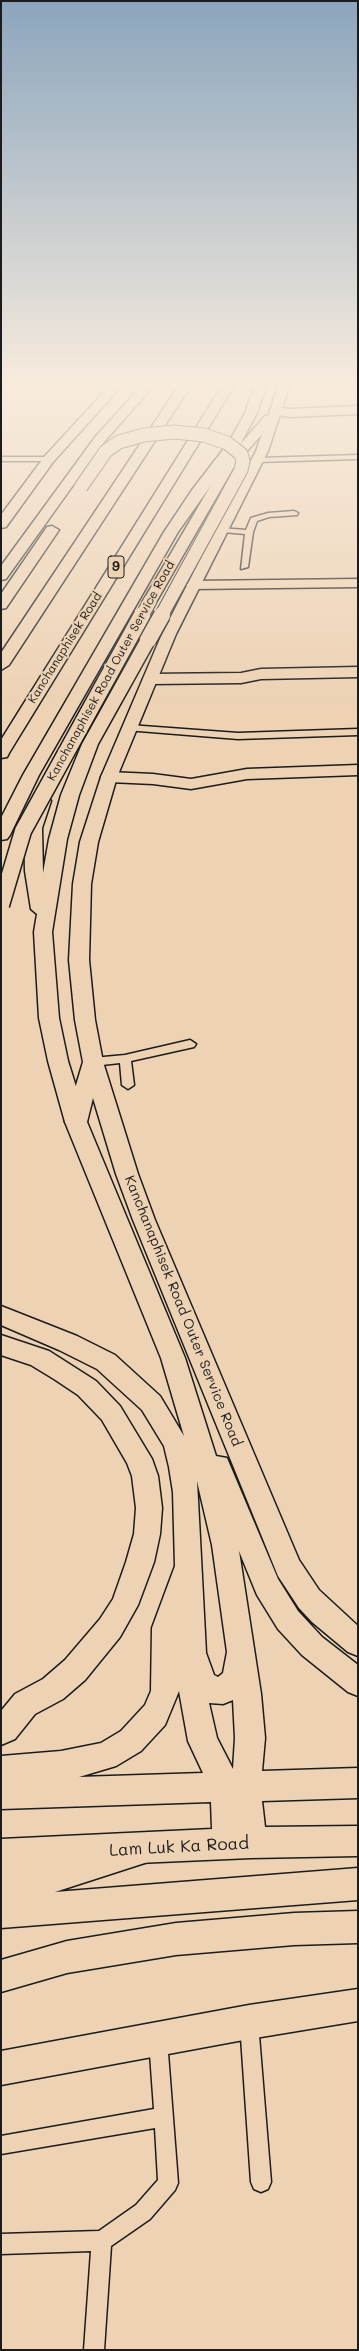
<!DOCTYPE html>
<style>
body{margin:0}
#map{position:relative;width:359px;height:2351px;overflow:hidden;background:#edd2b4;font-family:Mali,sans-serif}
canvas{display:block}
.frame{position:absolute;inset:0;border:2px solid #1c1c1c;pointer-events:none}
</style>
<div id="map">
<canvas width="359" height="2351"></canvas>
<div class="frame"></div>
</div>
<script>
const c = document.querySelector('canvas').getContext('2d');
c.lineJoin = 'round';
const poly = rows => new Path2D(rows.map(r => 'M' + r).join(''));
function strokePath(path, color, width, dash) { c.strokeStyle = color; c.lineWidth = width; c.lineCap = dash ? 'butt' : 'round'; c.setLineDash(dash || []); c.stroke(path); }
function fill(path, color) { c.fillStyle = color; c.fill(path, 'evenodd'); }
function drawText(font, color, halo, rows, align = 'center') {
  c.font = font + ' Mali,sans-serif'; c.lineWidth = 4; c.setLineDash([]); c.textBaseline = 'middle'; c.strokeStyle = halo; c.fillStyle = color; for (const [text, x, y, turn = 0] of rows) {
    c.save(); c.translate(x, y); c.rotate((+turn || 0) * Math.PI / 180); c.textAlign = isNaN(turn) ? turn : align; if (halo) c.strokeText(text, 0, 0); c.fillText(text, 0, 0); c.restore();
  }
}
const service = poly([
 [358,455,358,459,258,462,255,460,258,458,358,455],
 [1,457,49,457,52,459,49,461,1,461,1,457],
 [294,511,298,513,297,515,269,517,257,521,253,532,248,567,241,569,245,534,223,532,220,532,220,528,246,530,251,518,268,513,294,511],
 [129,725,238,733,358,729,358,735,238,739,126,730,125,728,129,725],
 [190,1040,196,1044,194,1047,131,1061,134,1085,128,1089,122,1085,120,1063,93,1066,87,1062,93,1058,125,1055,190,1040],
 [249,2014,255,2017,258,2023,271,2182,268,2189,261,2192,254,2189,251,2182,240,2023,243,2017,249,2014],
 [158,2031,164,2034,167,2040,178,2183,175,2190,150,2219,111,2246,104,2350,84,2350,91,2251,1,2254,1,2234,99,2231,136,2205,158,2180,155,2128,1,2154,1,2136,154,2109,149,2040,152,2034,158,2031]
]);
const minor = poly([
 [358,406,358,414,291,417,271,414,269,411,275,407,291,409,358,406],
 [358,579,358,587,193,589,186,585,193,581,358,579],
 [358,667,358,677,261,679,241,683,151,684,146,682,143,679,146,676,151,674,241,673,261,669,358,667],
 [358,765,358,775,247,779,191,789,153,784,109,782,103,781,101,777,103,773,109,772,153,774,191,779,247,769,358,765]
]);
const tertiary = poly([
 [358,1989,358,2021,249,2039,1,2085,1,2051,249,2005,358,1989]
]);
const secondary = poly([
 [114,381,126,381,53,462,6,527,1,528,1,515,45,456,114,381],
 [279,381,291,381,268,451,176,634,117,777,98,842,91,884,89,960,95,1020,103,1062,138,1174,155,1220,299,1560,319,1590,358,1626,358,1656,348,1652,312,1622,299,1608,278,1576,133,1220,116,1174,93,1098,87,1122,185,1358,216,1456,227,1458,278,1579,298,1611,322,1637,358,1665,358,1696,348,1692,302,1655,278,1629,257,1595,239,1551,261,1694,265,1738,262,1771,358,1768,358,1798,262,1801,265,1827,358,1826,358,1856,251,1858,1,1869,1,1839,212,1829,211,1802,1,1809,1,1756,61,1751,101,1743,121,1731,145,1705,151,1691,152,1628,175,1566,173,1492,169,1467,164,1446,142,1410,97,1369,59,1350,1,1325,1,1306,77,1336,115,1355,160,1396,184,1436,161,1358,65,1122,83,1062,75,1020,69,960,73,884,80,842,101,777,162,634,256,451,262,434,235,465,155,604,145,604,143,601,224,463,265,416,269,415,279,381],
 [197,1481,212,1545,227,1652,223,1673,218,1677,214,1675,206,1653,197,1481],
 [179,1691,188,1741,203,1773,79,1777,116,1766,141,1751,165,1725,179,1691],
 [233,1700,235,1738,233,1769,217,1738,209,1703,223,1704,233,1700]
]);
const motorway = poly([
 [146,381,158,381,104,442,6,579,1,580,1,566,96,436,146,381],
 [182,381,194,381,9,665,1,670,1,653,182,381],
 [225,381,237,381,9,753,7,757,1,758,1,740,225,381],
 [256,381,268,381,257,413,241,443,178,532,39,775,10,835,7,839,1,840,1,818,23,775,164,532,192,490,229,442,245,413,256,381],
 [52,526,59,530,6,608,1,609,1,594,47,527,52,526],
 [148,635,156,640,98,744,79,795,67,839,52,932,59,1018,68,1061,87,1122,84,1127,76,1130,68,1127,65,1122,48,1061,39,1018,34,932,37,914,31,909,25,871,24,828,36,797,48,797,51,801,42,828,43,873,49,839,61,795,82,744,140,640,148,635],
 [1,1335,49,1351,96,1381,120,1406,152,1459,158,1476,162,1508,160,1534,154,1562,138,1605,120,1637,85,1680,63,1699,35,1714,15,1739,1,1745,1,1711,15,1694,43,1679,65,1660,100,1619,113,1599,126,1562,134,1534,136,1508,132,1476,127,1463,102,1420,78,1395,54,1379,31,1365,1,1355,1,1335],
 [143,1834,154,1838,158,1849,154,1860,55,1892,358,1868,358,1900,1,1928,1,1896,18,1895,1,1896,1,1864,50,1862,143,1834],
 [358,1911,358,1943,294,1945,176,1955,67,1973,1,1992,1,1960,67,1941,176,1923,294,1913,358,1911]
]);
strokePath(service, '#1c1c1c', 3);
strokePath(minor, '#1c1c1c', 3);
strokePath(tertiary, '#1c1c1c', 3);
strokePath(secondary, '#1c1c1c', 3);
strokePath(motorway, '#1c1c1c', 3);
fill(service, '#edd2b4');
fill(minor, '#edd2b4');
fill(tertiary, '#edd2b4');
fill(secondary, '#edd2b4');
fill(motorway, '#edd2b4');
const secondaryBridgeFar1 = poly([
 [142,616,150,601]
]);
const secondaryBridge = poly([
 [1,905,23,831,142,615]
]);
const motorwayBridgeFar1 = poly([
 [81,487,106,451,119,442,144,435,174,432,204,435,227,443,241,454,243,461,241,470,161,616]
]);
const motorwayBridge = poly([
 [148,640,162,615]
]);
strokePath(secondaryBridgeFar1, '#1c1c1c', 15, []);
strokePath(secondaryBridge, '#1c1c1c', 19, []);
strokePath(motorwayBridgeFar1, '#1c1c1c', 15, []);
strokePath(motorwayBridge, '#1c1c1c', 19, []);
strokePath(secondaryBridgeFar1, '#edd2b4', 13);
strokePath(secondaryBridge, '#edd2b4', 16);
strokePath(motorwayBridgeFar1, '#edd2b4', 13);
strokePath(motorwayBridge, '#edd2b4', 16);
const sky = c.createLinearGradient(0, 0, 0, 710);
sky.addColorStop(0, '#8ba5bd');
sky.addColorStop(0.54, '#f7ebdd');
sky.addColorStop(1, '#f7ebdd00');
c.fillStyle = sky;
c.fillRect(0, 0, 359, 710);
drawText('12px', '#1c1c1c', '#edd2b4', [
 ["Kanchanaphisek Road",65,648,-58],
 ["Kanchanaphisek Road Outer Service Road",111,671,-61]
]);
for (const [x, y, w] of [
 [116,567,16]
]) { const box = new Path2D(); box.roundRect(x - w / 2, y - 11, w, 22, 3); c.fillStyle = '#edd2b4'; c.fill(box); strokePath(box, '#1c1c1c', 1); }
drawText('bold 13px', '#1c1c1c', null, [
 ["9",116,567]
]);
drawText('14px', '#1c1c1c', '#edd2b4', [
 ["Kanchanaphisek Road Outer Service Road",183,1311,68]
]);
drawText('17px', '#1c1c1c', '#edd2b4', [
 ["Lam Luk Ka Road",179,1847,-3]
]);
</script>
